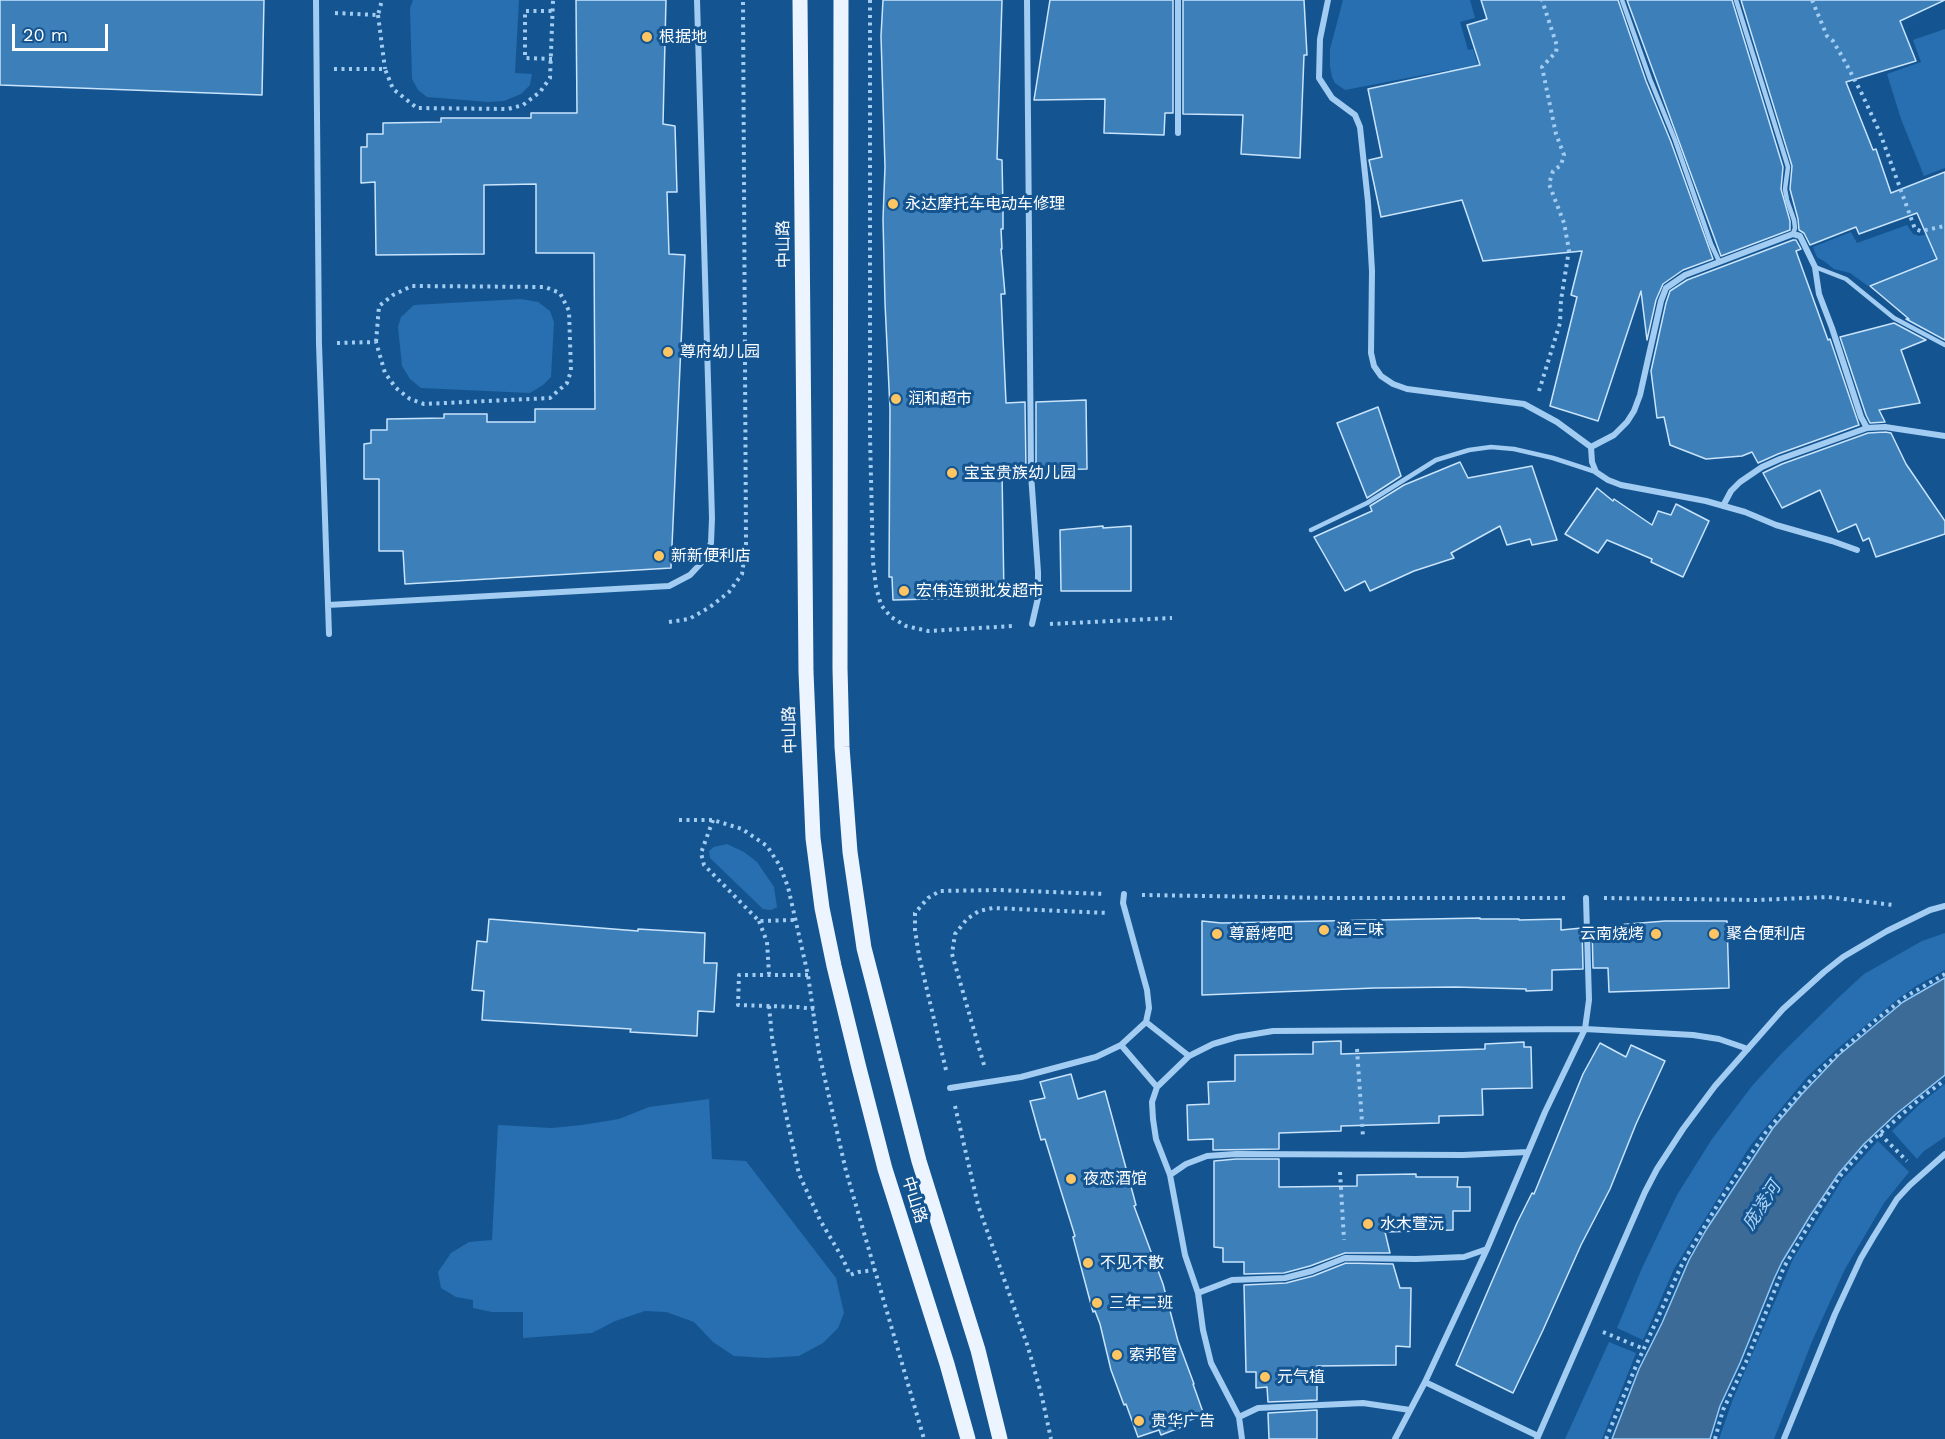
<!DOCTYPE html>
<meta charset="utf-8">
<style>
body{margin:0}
#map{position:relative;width:1945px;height:1439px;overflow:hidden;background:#145591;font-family:"Work Sans",sans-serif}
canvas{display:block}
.scale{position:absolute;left:12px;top:24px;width:96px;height:27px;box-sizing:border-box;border:3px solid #fff;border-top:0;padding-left:8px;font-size:18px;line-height:21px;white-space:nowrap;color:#fff;-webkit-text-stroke:4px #145591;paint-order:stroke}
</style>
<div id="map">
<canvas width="1945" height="1439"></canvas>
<div class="scale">20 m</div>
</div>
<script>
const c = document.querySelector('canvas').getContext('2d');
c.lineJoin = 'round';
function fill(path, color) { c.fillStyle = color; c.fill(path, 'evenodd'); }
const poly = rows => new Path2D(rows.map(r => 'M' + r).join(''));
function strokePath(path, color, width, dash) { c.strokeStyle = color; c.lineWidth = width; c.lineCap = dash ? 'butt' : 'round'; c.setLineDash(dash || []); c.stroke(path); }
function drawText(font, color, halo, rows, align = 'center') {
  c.font = font + ' "Work Sans","Noto Sans SC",sans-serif'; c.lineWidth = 6; c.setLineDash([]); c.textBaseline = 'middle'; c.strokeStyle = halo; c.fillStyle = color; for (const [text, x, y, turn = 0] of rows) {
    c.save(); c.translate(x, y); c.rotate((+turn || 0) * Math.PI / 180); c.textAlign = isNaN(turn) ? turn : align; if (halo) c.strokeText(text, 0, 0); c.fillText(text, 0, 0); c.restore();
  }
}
fill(poly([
 [413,0,519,0,515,73,532,74,530,85,521,94,504,101,488,102,427,97,418,90,412,79,410,8],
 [1343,0,1470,0,1475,18,1460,22,1468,50,1473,49,1480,71,1451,78,1449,70,1345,90,1335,83,1332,77,1330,67,1330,49],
 [1945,29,1945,168,1924,176,1901,119,1887,74,1921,62,1913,40],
 [1907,225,1913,234,1919,236,1928,234,1945,254,1868,286,1850,273,1834,269,1825,262,1817,257,1813,247,1851,232,1857,243],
 [521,299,538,302,550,311,554,322,551,377,543,385,530,393,421,388,410,379,402,366,398,327,401,317,414,305],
 [727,844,744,852,757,862,774,887,777,907,771,910,763,909,710,858,709,851,714,847],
 [1945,933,1945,970,1916,986,1899,998,1837,1049,1807,1077,1750,1146,1674,1269,1643,1340,1617,1328,1642,1268,1677,1195,1712,1139,1752,1086,1782,1053,1839,997,1864,974,1922,941],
 [1945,1084,1945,1137,1924,1151,1917,1159,1892,1131,1921,1103],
 [709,1099,712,1159,746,1161,836,1278,844,1313,838,1328,823,1343,799,1356,766,1358,734,1356,713,1342,694,1322,666,1312,645,1311,615,1321,592,1333,523,1338,523,1312,492,1312,473,1308,473,1300,456,1297,441,1288,438,1272,451,1253,469,1242,492,1240,498,1125,552,1128,582,1125,619,1119,649,1107],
 [1878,1141,1909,1172,1884,1203,1845,1269,1813,1339,1774,1439,1719,1439,1733,1399,1793,1259,1842,1180],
 [1609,1342,1636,1353,1602,1439,1565,1439]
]), '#276fb0');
const water = poly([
 [1945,978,1945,1075,1896,1114,1864,1144,1839,1173,1810,1216,1782,1262,1774,1279,1740,1363,1720,1406,1710,1439,1612,1439,1639,1369,1662,1323,1689,1260,1706,1230,1773,1128,1802,1094,1839,1055,1903,1002,1945,978]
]);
fill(water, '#3d6b97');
strokePath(water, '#94c8f4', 1.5);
const building = poly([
 [0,0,264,0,262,95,0,85,0,0],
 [576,0,666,0,663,124,675,126,677,192,667,192,669,254,685,255,671,568,405,584,403,551,379,551,379,479,364,479,364,444,371,443,371,430,387,430,387,419,444,418,444,414,487,414,487,422,535,422,535,409,595,409,594,253,536,253,536,184,484,185,484,254,376,255,375,182,361,183,361,147,367,147,367,134,383,134,383,123,441,122,441,118,531,118,531,113,577,113,576,0],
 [883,0,1002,0,997,159,1002,160,1003,209,1003,229,1001,229,1002,249,1001,249,1005,294,1001,294,1006,403,1025,402,1026,471,1002,471,1004,597,893,600,892,577,889,577,890,409,885,303,883,219,885,167,881,36,883,0],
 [1050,0,1173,0,1173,113,1165,113,1164,135,1104,133,1105,99,1034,100,1050,0],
 [1183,0,1304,0,1307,55,1304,55,1300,158,1241,154,1243,115,1183,114,1183,0],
 [1481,0,1618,0,1646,81,1671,142,1713,259,1683,270,1663,284,1656,300,1647,340,1641,291,1598,421,1550,406,1577,297,1571,295,1582,251,1483,261,1462,200,1381,217,1369,160,1382,157,1368,89,1480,65,1467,25,1487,19,1481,0],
 [1627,0,1732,0,1783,167,1781,189,1790,221,1790,230,1721,256,1627,0],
 [1741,0,1945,0,1900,21,1916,61,1846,82,1873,150,1876,149,1891,193,1945,172,1945,340,1906,319,1909,319,1870,286,1937,259,1917,213,1859,234,1856,227,1810,245,1804,233,1799,230,1798,219,1790,189,1792,166,1741,0],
 [1793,240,1796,240,1801,249,1796,251,1828,340,1830,339,1859,425,1778,454,1758,463,1752,452,1742,456,1706,459,1670,445,1664,417,1657,418,1651,371,1666,303,1670,291,1687,280,1793,240],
 [1894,323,1926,340,1901,350,1920,403,1879,410,1885,422,1870,423,1866,415,1840,337,1894,323],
 [1086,400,1087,469,1036,470,1036,402,1086,400],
 [1378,407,1401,476,1367,498,1337,423,1378,407],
 [1885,432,1891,433,1906,464,1945,521,1945,534,1876,557,1869,538,1863,541,1856,524,1838,532,1820,490,1782,508,1763,473,1782,464,1868,433,1885,432],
 [1460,462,1468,478,1532,466,1557,540,1532,545,1530,539,1507,545,1500,526,1451,553,1454,558,1414,571,1370,591,1365,581,1345,591,1314,537,1372,511,1370,506,1404,485,1460,462],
 [1597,488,1613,501,1614,499,1652,525,1658,511,1671,515,1676,504,1709,521,1683,577,1651,562,1652,559,1607,540,1598,553,1565,534,1597,488],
 [1103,526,1103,528,1131,526,1131,591,1061,591,1060,530,1103,526],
 [1480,918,1480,919,1519,919,1519,920,1561,919,1561,930,1582,928,1583,969,1552,970,1552,990,1526,991,1526,989,1455,987,1374,988,1202,995,1202,921,1221,923,1480,918],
 [489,919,638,931,638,929,705,933,704,963,717,963,714,1012,698,1011,697,1036,630,1032,631,1029,482,1020,484,991,472,990,477,941,487,942,489,919],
 [1665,921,1727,921,1729,988,1609,992,1608,968,1593,968,1592,927,1665,921],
 [1341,1041,1341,1054,1485,1049,1485,1044,1524,1042,1524,1047,1531,1047,1532,1088,1482,1089,1483,1115,1439,1116,1439,1123,1341,1126,1341,1131,1279,1133,1279,1149,1213,1150,1213,1139,1188,1140,1187,1105,1209,1104,1208,1082,1235,1081,1235,1055,1313,1054,1313,1042,1341,1041],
 [1600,1043,1626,1057,1631,1045,1665,1061,1636,1124,1610,1189,1581,1245,1543,1330,1513,1393,1456,1365,1517,1223,1532,1193,1534,1194,1583,1074,1600,1043],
 [1071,1074,1078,1099,1105,1091,1136,1205,1134,1206,1163,1284,1178,1341,1194,1384,1193,1384,1204,1415,1182,1423,1184,1426,1161,1435,1159,1430,1138,1437,1126,1404,1124,1405,1111,1370,1100,1324,1095,1311,1093,1312,1073,1237,1075,1236,1061,1191,1045,1139,1041,1140,1030,1101,1045,1098,1040,1082,1071,1074],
 [1236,1159,1279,1159,1279,1187,1357,1186,1357,1175,1416,1174,1416,1177,1458,1177,1457,1187,1470,1187,1470,1211,1453,1211,1453,1230,1385,1232,1390,1253,1345,1253,1310,1266,1284,1273,1244,1274,1244,1262,1223,1262,1223,1248,1214,1247,1214,1161,1236,1159],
 [1346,1263,1393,1264,1400,1288,1411,1288,1410,1347,1396,1346,1396,1365,1317,1366,1317,1400,1268,1402,1267,1387,1256,1388,1256,1372,1246,1372,1244,1285,1286,1283,1313,1276,1346,1263],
 [1317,1410,1317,1439,1269,1439,1268,1413,1317,1410]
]);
fill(building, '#3d7fb9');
strokePath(building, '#c9e4fc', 1.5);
strokePath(poly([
 [870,0,870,437,873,562,876,587,881,605,891,617,906,626,928,631,1013,626],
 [1812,0,1827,36,1833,41,1843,58,1861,92,1880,133,1915,229,1921,231,1945,226],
 [335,13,378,15,382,0],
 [378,15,385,69],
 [552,59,525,58,525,11,552,11],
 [334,69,385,69,393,89,417,108,508,109,523,105,540,92,550,78,553,0],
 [337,343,376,342,385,373,396,388,410,399,424,404,550,398,567,383,571,371,569,311,560,293,545,287,412,286,393,295,379,306,376,342],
 [1539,391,1560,323,1561,300,1569,250,1564,223,1549,184,1553,171,1561,165,1564,155,1556,134,1542,67,1556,52,1557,46,1542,0],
 [669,622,689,619,710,607,729,592,742,574,746,544,743,0],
 [1050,624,1172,618],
 [679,820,713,820,742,829,767,846,780,866,788,887,808,975,819,1053,846,1171,924,1439],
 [713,820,701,853,704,865,759,921,795,920],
 [1142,895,1330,898,1567,898],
 [1604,898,1756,900,1828,897,1893,905],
 [759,921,767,942,769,974],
 [808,975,739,975,738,1005,798,1007,814,1009],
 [769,1006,772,1037,785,1110,799,1174,820,1220,843,1259,850,1275,858,1272,875,1270],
 [1357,1049,1363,1137],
 [984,1065,952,954,955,934,967,919,979,911,993,908,1108,913],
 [946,1070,919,956,915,930,915,913,928,898,940,891,998,890,1105,894],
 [955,1106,978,1205,1028,1347,1042,1397,1051,1439],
 [1880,1134,1907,1161],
 [1340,1172,1344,1240],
 [1603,1332,1644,1349],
 [1606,1439,1636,1366,1683,1262,1726,1191,1766,1132,1816,1074,1872,1023,1905,997,1945,974],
 [1715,1439,1723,1410,1746,1362,1784,1267,1819,1208,1840,1176,1869,1143,1922,1097,1945,1080]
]), '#a2ccf1', 4, [3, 4.5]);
strokePath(poly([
 [1622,0,1650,79,1675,140,1711,244,1719,261],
 [1736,0,1788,167,1785,189,1787,200,1794,220,1795,228,1793,234],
 [1815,267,1846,279,1894,318,1945,345],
 [1311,530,1367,503,1436,460,1469,450,1491,447,1514,449,1553,458,1596,472]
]), '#a2ccf1', 4.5);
strokePath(poly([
 [316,0,319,344,329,634],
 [1027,0,1031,474,1038,572,1038,598,1032,624],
 [1178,0,1178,133],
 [1328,0,1320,39,1319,78,1332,98,1355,115,1360,127,1368,202,1372,271,1371,353,1374,366,1381,376,1393,384,1407,389,1524,404,1557,422,1591,447,1614,435,1627,422,1634,411,1640,395,1661,301,1666,288,1685,275,1793,234,1800,236,1815,267,1819,294,1832,328,1861,417,1867,428,1885,427,1945,436],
 [1591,447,1592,462,1596,472,1608,480,1621,485,1706,501,1745,512,1776,525,1832,541,1857,550],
 [1723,506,1731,491,1740,482,1762,467,1780,459,1867,428],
 [328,605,669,586,690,575,703,561,711,543,712,518,697,0],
 [1146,1022,1189,1056],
 [1121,1045,1157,1087],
 [950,1088,1021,1077,1096,1057,1121,1045,1146,1022,1149,1008,1147,990,1123,903,1124,894],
 [1170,1175,1186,1164,1207,1156,1236,1154,1463,1155,1528,1152],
 [1198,1293,1232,1280,1285,1278,1312,1271,1345,1258,1416,1259,1464,1257,1487,1249],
 [1425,1382,1538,1436],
 [1239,1417,1258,1408,1363,1403,1410,1410],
 [1242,1439,1239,1417,1211,1363,1203,1330,1198,1293,1185,1255,1170,1175,1156,1139,1153,1119,1152,1102,1157,1087,1189,1056,1213,1044,1237,1037,1273,1031,1585,1029,1693,1035,1719,1039,1748,1049],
 [1395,1439,1425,1382,1487,1249,1545,1112,1585,1029,1589,1000,1586,898],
 [1537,1439,1645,1192,1657,1169,1683,1129,1715,1086,1783,1009,1824,972,1843,957,1887,931,1930,910,1945,906],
 [1784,1439,1835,1314,1861,1258,1874,1236,1897,1199,1910,1185,1945,1154]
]), '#a2ccf1', 6);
strokePath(poly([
 [800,0,806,672,813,838,822,908,834,966,859,1068,885,1169,947,1364,968,1439],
 [841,0,840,668,842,747,850,852,864,948,919,1161,978,1350,1000,1439]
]), '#ecf5ff', 15);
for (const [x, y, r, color] of [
 [647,37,6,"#ffc562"],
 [893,204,6,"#ffc562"],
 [668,352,6,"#ffc562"],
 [896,399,6,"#ffc562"],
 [952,473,6,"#ffc562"],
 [659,556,6,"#ffc562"],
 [904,591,6,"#ffc562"],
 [1324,930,6,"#ffc562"],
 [1217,934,6,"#ffc562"],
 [1656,934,6,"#ffc562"],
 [1714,934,6,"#ffc562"],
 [1071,1179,6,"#ffc562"],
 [1368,1224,6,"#ffc562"],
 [1088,1263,6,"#ffc562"],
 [1097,1303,6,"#ffc562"],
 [1117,1355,6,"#ffc562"],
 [1265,1377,6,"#ffc562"],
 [1139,1421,6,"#ffc562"]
]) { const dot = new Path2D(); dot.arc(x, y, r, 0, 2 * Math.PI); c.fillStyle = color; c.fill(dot); strokePath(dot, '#145591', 2); }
drawText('16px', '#fff', '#145591', [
 ["根据地",659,37],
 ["永达摩托车电动车修理",905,204],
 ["尊府幼儿园",680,352],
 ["润和超市",908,399],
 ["宝宝贵族幼儿园",964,473],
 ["新新便利店",671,556],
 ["宏伟连锁批发超市",916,591],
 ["涵三味",1336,930],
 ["尊爵烤吧",1229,934],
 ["云南烧烤",1644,934,"right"],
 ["聚合便利店",1726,934],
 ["夜恋酒馆",1083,1179],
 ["水木萱沅",1380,1224],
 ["不见不散",1100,1263],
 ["三年二班",1109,1303],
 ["索邦管",1129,1355],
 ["元气植",1277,1377],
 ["贵华广告",1151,1421]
], 'left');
drawText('16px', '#fff', '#145591', [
 ["中山路",784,244,-91],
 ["中山路",790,730,-92],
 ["中山路",914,1200,72]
]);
drawText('italic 18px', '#aed5f8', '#145591', [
 ["庞凌河",1762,1206,-57]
]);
</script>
